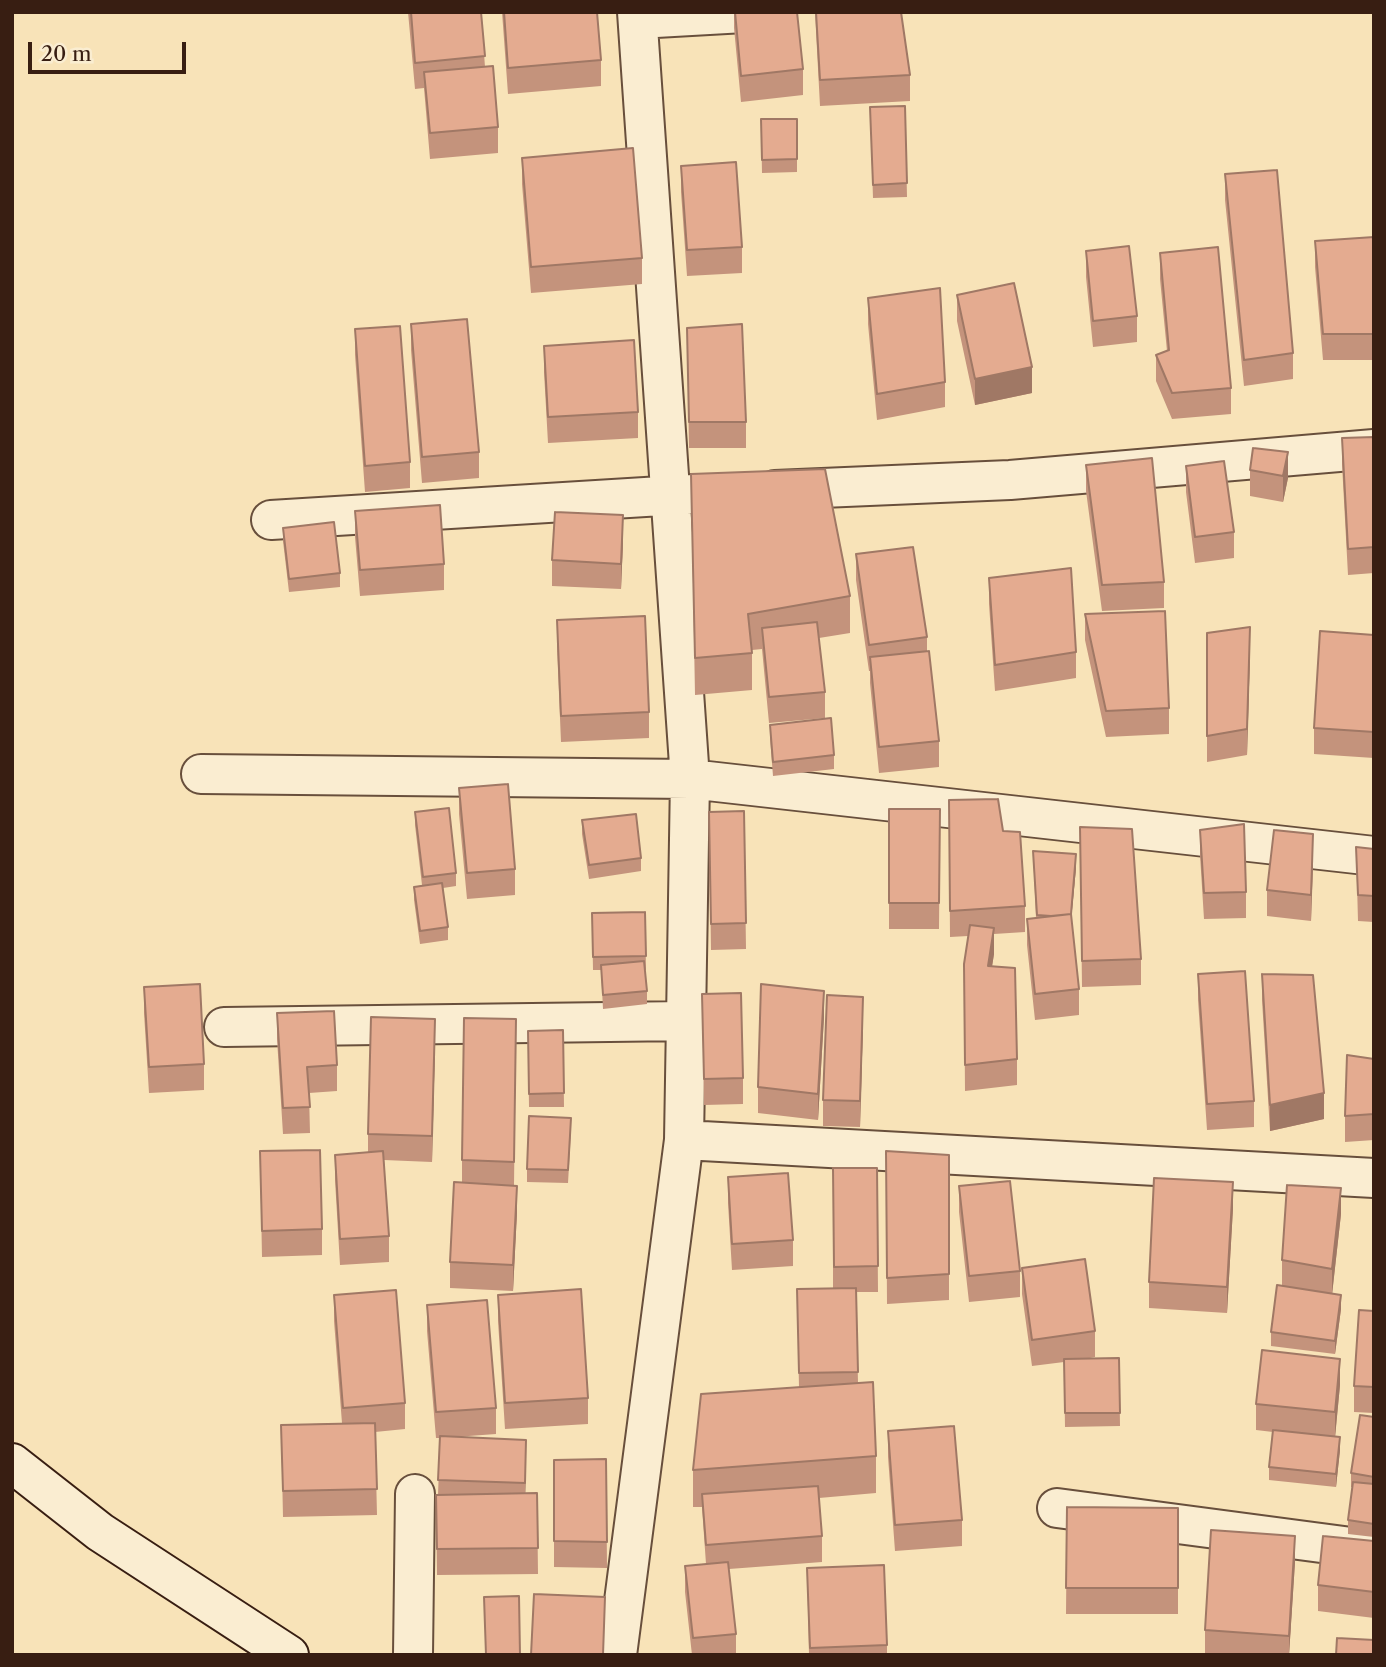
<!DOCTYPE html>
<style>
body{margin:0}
#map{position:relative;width:1386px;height:1667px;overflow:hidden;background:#f8e3b8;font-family:"Libre Caslon Text",serif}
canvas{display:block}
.frame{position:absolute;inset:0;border:14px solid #381e12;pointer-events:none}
.scale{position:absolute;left:28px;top:42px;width:158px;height:32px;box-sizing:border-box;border:4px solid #381e12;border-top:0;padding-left:9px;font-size:21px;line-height:24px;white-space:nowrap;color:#381e12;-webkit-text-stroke:5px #faedd1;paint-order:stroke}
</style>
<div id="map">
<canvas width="1386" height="1667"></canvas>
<div class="frame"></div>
<div class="scale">20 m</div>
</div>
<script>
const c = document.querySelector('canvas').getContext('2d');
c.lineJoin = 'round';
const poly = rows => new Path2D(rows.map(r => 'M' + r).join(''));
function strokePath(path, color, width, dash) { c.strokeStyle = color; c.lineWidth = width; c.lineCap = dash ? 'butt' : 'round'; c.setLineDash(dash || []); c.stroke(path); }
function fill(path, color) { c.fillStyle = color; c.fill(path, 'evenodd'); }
const street = poly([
 [638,19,762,12],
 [775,490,1010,480,1374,449],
 [271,520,694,494],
 [201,774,690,779,1374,856],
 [224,1027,686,1021],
 [684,1140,1374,1178],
 [1057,1508,1374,1550],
 [413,1655,415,1494],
 [617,1655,684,1140,690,779,637,12]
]);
const secondary = poly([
 [12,1463,100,1532,289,1655]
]);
strokePath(street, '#684f3c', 42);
strokePath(secondary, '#381e12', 42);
strokePath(street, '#faedd1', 38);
strokePath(secondary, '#faedd1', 38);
fill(poly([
 [408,12,481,12,485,67,498,127,498,153,430,159,424,88,415,89],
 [502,12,597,12,601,60,601,86,508,94],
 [734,12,797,12,803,69,803,95,741,102,734,28],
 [815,12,901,12,910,75,910,101,820,106],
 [905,106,907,197,873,198,870,107],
 [761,119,797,119,797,172,762,173],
 [522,158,642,258,642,284,531,293,522,184],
 [681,166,742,247,742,273,687,276,681,192],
 [1225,174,1293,353,1293,379,1244,386,1225,200],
 [1374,237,1374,360,1323,360,1315,267,1315,241],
 [1086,251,1137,316,1137,342,1093,347,1086,277],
 [1160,253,1231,388,1231,414,1172,419,1156,381,1156,355,1167,351,1160,279],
 [957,295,1032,393,975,405,957,321],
 [868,298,945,382,945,407,877,420,868,324],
 [411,324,479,452,479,478,422,483,411,350],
 [687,328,746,422,746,448,689,448],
 [355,329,410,462,410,488,365,492,355,355],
 [544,346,638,412,638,438,548,443,544,372],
 [1374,437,1374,573,1348,575,1342,464,1342,438],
 [1253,448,1288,478,1283,502,1250,496,1250,470],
 [1086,465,1164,582,1164,608,1102,611,1086,491],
 [1186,466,1234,532,1234,558,1195,563,1186,492],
 [691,474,850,596,850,633,819,638,825,692,825,718,769,723,762,649,752,650,752,690,695,695],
 [355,511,444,564,444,590,360,596,355,537],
 [283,528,340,573,340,587,289,592,283,541],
 [623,541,621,589,552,586,552,560],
 [856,554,927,637,927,652,939,741,939,767,879,773,870,683,870,671,869,671,856,580],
 [989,578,1076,652,1076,678,995,691,989,604],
 [1085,614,1169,708,1169,734,1106,737,1085,640],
 [557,620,649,712,649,738,561,742,557,646],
 [1207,633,1250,653,1247,755,1207,762],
 [1374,635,1374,758,1314,754,1314,728],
 [770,725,834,755,834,769,773,776,770,738],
 [459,788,515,869,515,895,467,899,459,814],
 [949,800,1003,831,1025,906,1025,932,994,934,994,954,992,966,1017,1059,1017,1085,965,1091,964,964,968,936,950,937],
 [889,809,940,809,939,929,889,929],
 [744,811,746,949,711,950,709,812],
 [415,812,456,873,456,886,443,888,448,927,448,940,420,944,414,900,414,887,422,885,415,825],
 [582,820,641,858,641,871,589,879,582,834],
 [1080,827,1141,959,1141,985,1082,987],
 [1200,830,1246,892,1246,918,1204,919,1200,855],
 [1356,847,1374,849,1374,922,1358,921],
 [1033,851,1076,868,1071,921,1079,989,1079,1015,1035,1020,1027,945,1027,919,1036,918],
 [1313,860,1311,921,1267,916,1267,890],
 [645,912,646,970,645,970,647,991,647,1004,603,1009,601,970,593,970,592,913],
 [1198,974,1254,1101,1254,1127,1207,1130,1198,1000],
 [1262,974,1324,1119,1270,1131,1262,1000],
 [144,987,204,1064,204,1090,149,1093,144,1013],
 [702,994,743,1078,743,1104,704,1105],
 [277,1013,337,1065,337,1091,309,1093,310,1133,283,1134,277,1039],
 [824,1017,818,1120,758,1113,758,1087],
 [516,1019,514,1185,517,1212,513,1291,450,1288,450,1262,462,1182,462,1160],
 [863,1023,860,1127,823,1126,823,1100],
 [563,1030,564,1107,529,1107,528,1031],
 [435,1045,432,1162,384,1160,389,1236,389,1262,340,1265,335,1180,335,1155,368,1152,368,1134],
 [1374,1059,1374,1140,1345,1142,1345,1116],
 [571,1131,568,1183,527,1182,527,1169],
 [260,1151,322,1229,322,1255,262,1257],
 [886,1151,949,1155,949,1300,887,1304],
 [833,1168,877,1168,878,1292,856,1292,858,1383,876,1456,876,1493,819,1498,822,1536,822,1562,729,1569,736,1634,736,1655,692,1655,685,1592,685,1566,706,1564,702,1507,693,1507,693,1470,799,1387,797,1289,833,1289],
 [728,1177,793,1240,793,1266,732,1270,728,1203],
 [959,1186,1020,1271,1020,1297,969,1302,959,1212],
 [1233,1208,1227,1313,1149,1308,1149,1282],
 [1341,1214,1332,1294,1341,1309,1335,1354,1271,1346,1271,1332,1282,1286,1282,1260],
 [1022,1268,1095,1331,1095,1357,1090,1358,1119,1358,1120,1426,1065,1427,1064,1362,1032,1366,1022,1294],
 [334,1295,405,1403,405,1429,375,1432,377,1515,283,1517,281,1425,342,1423,334,1321],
 [498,1295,588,1398,588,1424,505,1429,498,1321],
 [427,1305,496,1408,496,1434,455,1437,526,1466,525,1493,537,1493,538,1574,437,1575,436,1495,438,1495,440,1438,436,1438,427,1331],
 [1374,1311,1374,1413,1354,1412,1354,1386],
 [1340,1385,1335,1436,1340,1450,1336,1487,1269,1480,1269,1467,1273,1432,1256,1430,1256,1404],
 [1374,1417,1374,1537,1348,1534,1348,1520,1352,1487,1351,1487,1351,1473],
 [888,1431,962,1520,962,1546,895,1551,888,1457],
 [606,1459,607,1568,554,1567,554,1460],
 [1067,1507,1178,1508,1178,1614,1066,1614],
 [1374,1541,1374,1618,1318,1611,1318,1585],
 [1295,1562,1289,1655,1205,1655,1205,1630],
 [807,1568,887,1645,887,1655,809,1655]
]), '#c4937c');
fill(poly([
 [1032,367,1032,393,975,405,975,379],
 [1288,452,1288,478,1283,502,1283,476],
 [623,515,623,541,621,589,621,564],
 [1250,627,1250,653,1247,755,1247,729],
 [1313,834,1313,860,1311,921,1311,895],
 [1076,854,1076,868,1070,931,1070,918],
 [994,928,994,954,988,992,988,966],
 [824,991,824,1017,818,1120,818,1094],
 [863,997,863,1023,860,1127,860,1101],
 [435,1019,435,1045,432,1162,432,1136],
 [1324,1093,1324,1119,1270,1131,1270,1105],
 [1233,1182,1233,1208,1227,1313,1227,1287],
 [517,1186,517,1212,513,1291,513,1265],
 [1341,1188,1341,1214,1332,1295,1332,1269],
 [1341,1295,1341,1309,1335,1354,1335,1341],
 [1340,1359,1340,1385,1335,1438,1335,1412],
 [1340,1437,1340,1450,1336,1487,1336,1474],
 [526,1440,526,1466,525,1509,525,1483],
 [1295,1536,1295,1562,1289,1655,1289,1636]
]), '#a07865');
const building = poly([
 [411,12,481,12,485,56,415,63,411,12],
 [504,12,597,12,601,60,508,68,504,12],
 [735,12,797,12,803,69,741,76,735,12],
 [816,12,901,12,910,75,820,80,816,12],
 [493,66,498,127,430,133,424,72,493,66],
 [905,106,907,183,873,185,870,107,905,106],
 [761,119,797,119,797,159,762,160,761,119],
 [633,148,642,258,531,267,522,158,633,148],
 [736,162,742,247,687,250,681,166,736,162],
 [1277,170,1293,353,1244,360,1225,174,1277,170],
 [1374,237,1374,334,1323,334,1315,241,1374,237],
 [1129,246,1137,316,1093,321,1086,251,1129,246],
 [1218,247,1231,388,1172,393,1156,355,1169,350,1160,253,1218,247],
 [1014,283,1032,367,975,379,957,295,1014,283],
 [940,288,945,382,877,394,868,298,940,288],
 [467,319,479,452,422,457,411,324,467,319],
 [742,324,746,422,689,422,687,328,742,324],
 [400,326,410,462,365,466,355,329,400,326],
 [634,340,638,412,548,417,544,346,634,340],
 [1374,437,1374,547,1348,549,1342,438,1374,437],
 [1253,448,1288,452,1283,476,1250,470,1253,448],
 [1152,458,1164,582,1102,585,1086,465,1152,458],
 [1224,461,1234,532,1195,537,1186,466,1224,461],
 [825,469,850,596,748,614,752,653,695,658,691,474,825,469],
 [440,505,444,564,360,570,355,511,440,505],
 [555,512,623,515,621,564,552,560,555,512],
 [334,522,340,573,289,579,283,528,334,522],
 [913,547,927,637,869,645,856,554,913,547],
 [1071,568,1076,652,995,665,989,578,1071,568],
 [1165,611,1169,708,1106,711,1085,614,1165,611],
 [645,616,649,712,561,716,557,620,645,616],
 [817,622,825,692,769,697,762,628,817,622],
 [1250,627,1247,729,1207,736,1207,633,1250,627],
 [1320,631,1374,635,1374,732,1314,728,1320,631],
 [929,651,939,741,879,747,870,657,929,651],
 [831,718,834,755,773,762,770,725,831,718],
 [508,784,515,869,467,873,459,788,508,784],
 [998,799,1003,831,1020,832,1025,906,950,911,949,800,998,799],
 [449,808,456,873,423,877,415,812,449,808],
 [889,809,940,809,939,903,889,903,889,809],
 [744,811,746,923,711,924,709,812,744,811],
 [636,814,641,858,589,865,582,820,636,814],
 [1244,824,1246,892,1204,893,1200,830,1244,824],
 [1080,827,1132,829,1141,959,1082,961,1080,827],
 [1274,830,1313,834,1311,895,1267,890,1274,830],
 [1356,847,1374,849,1374,896,1358,895,1356,847],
 [1033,851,1076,854,1071,914,1051,916,1037,915,1033,851],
 [442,883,448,927,420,931,414,887,442,883],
 [645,912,646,956,593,957,592,913,645,912],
 [1071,914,1079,989,1035,994,1027,919,1071,914],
 [970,925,994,928,988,966,1015,968,1017,1059,965,1065,964,964,970,925],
 [644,961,647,991,603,995,601,965,644,961],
 [1245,971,1254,1101,1207,1104,1198,974,1245,971],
 [1262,974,1313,975,1324,1093,1270,1105,1262,974],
 [200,984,204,1064,149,1067,144,987,200,984],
 [761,984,824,991,818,1094,758,1087,761,984],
 [741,993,743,1078,704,1079,702,994,741,993],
 [827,995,863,997,860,1101,823,1100,827,995],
 [334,1011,337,1065,307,1067,310,1107,283,1108,277,1013,334,1011],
 [371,1017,435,1019,432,1136,368,1134,371,1017],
 [464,1018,516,1019,514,1162,462,1160,464,1018],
 [563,1030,564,1093,529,1094,528,1031,563,1030],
 [1347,1055,1374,1059,1374,1114,1345,1116,1347,1055],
 [529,1116,571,1118,568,1170,527,1169,529,1116],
 [320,1150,322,1229,262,1231,260,1151,320,1150],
 [383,1151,389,1236,340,1239,335,1155,383,1151],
 [886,1151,949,1155,949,1274,887,1278,886,1151],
 [833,1168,877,1168,878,1266,834,1267,833,1168],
 [788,1173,793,1240,732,1244,728,1177,788,1173],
 [1154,1178,1233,1182,1227,1287,1149,1282,1154,1178],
 [1010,1181,1020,1271,969,1276,959,1186,1010,1181],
 [454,1182,517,1186,513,1265,450,1262,454,1182],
 [1287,1185,1341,1188,1332,1269,1282,1260,1287,1185],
 [1085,1259,1095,1331,1032,1340,1022,1268,1085,1259],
 [1277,1285,1341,1295,1335,1341,1271,1332,1277,1285],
 [856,1288,858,1372,799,1373,797,1289,856,1288],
 [581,1289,588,1398,505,1403,498,1295,581,1289],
 [396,1290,405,1403,343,1408,334,1295,396,1290],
 [487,1300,496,1408,436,1412,427,1305,487,1300],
 [1359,1310,1374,1311,1374,1387,1354,1386,1359,1310],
 [1262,1350,1340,1359,1335,1412,1256,1404,1262,1350],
 [1119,1358,1120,1413,1065,1413,1064,1359,1119,1358],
 [873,1382,876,1456,693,1470,701,1394,873,1382],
 [1360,1415,1374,1417,1374,1477,1351,1473,1360,1415],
 [375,1423,377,1489,283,1491,281,1425,375,1423],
 [954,1426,962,1520,895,1525,888,1431,954,1426],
 [1273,1430,1340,1437,1336,1474,1269,1467,1273,1430],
 [440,1436,526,1440,525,1483,438,1480,440,1436],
 [606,1459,607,1542,554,1541,554,1460,606,1459],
 [1353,1482,1374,1484,1374,1524,1348,1520,1353,1482],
 [818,1486,822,1536,706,1545,702,1494,818,1486],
 [537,1493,538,1548,437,1549,436,1495,537,1493],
 [1067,1507,1178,1508,1178,1588,1066,1588,1067,1507],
 [1211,1530,1295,1536,1289,1636,1205,1630,1211,1530],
 [1323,1536,1374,1541,1374,1592,1318,1585,1323,1536],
 [728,1562,736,1634,693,1638,685,1566,728,1562],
 [884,1565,887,1645,810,1648,807,1568,884,1565],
 [534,1594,605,1597,603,1655,531,1655,534,1594],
 [519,1596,520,1655,486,1655,484,1597,519,1596],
 [1337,1638,1374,1640,1374,1655,1336,1655,1337,1638]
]);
fill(building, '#e4ab90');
strokePath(building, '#a07865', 2);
</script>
